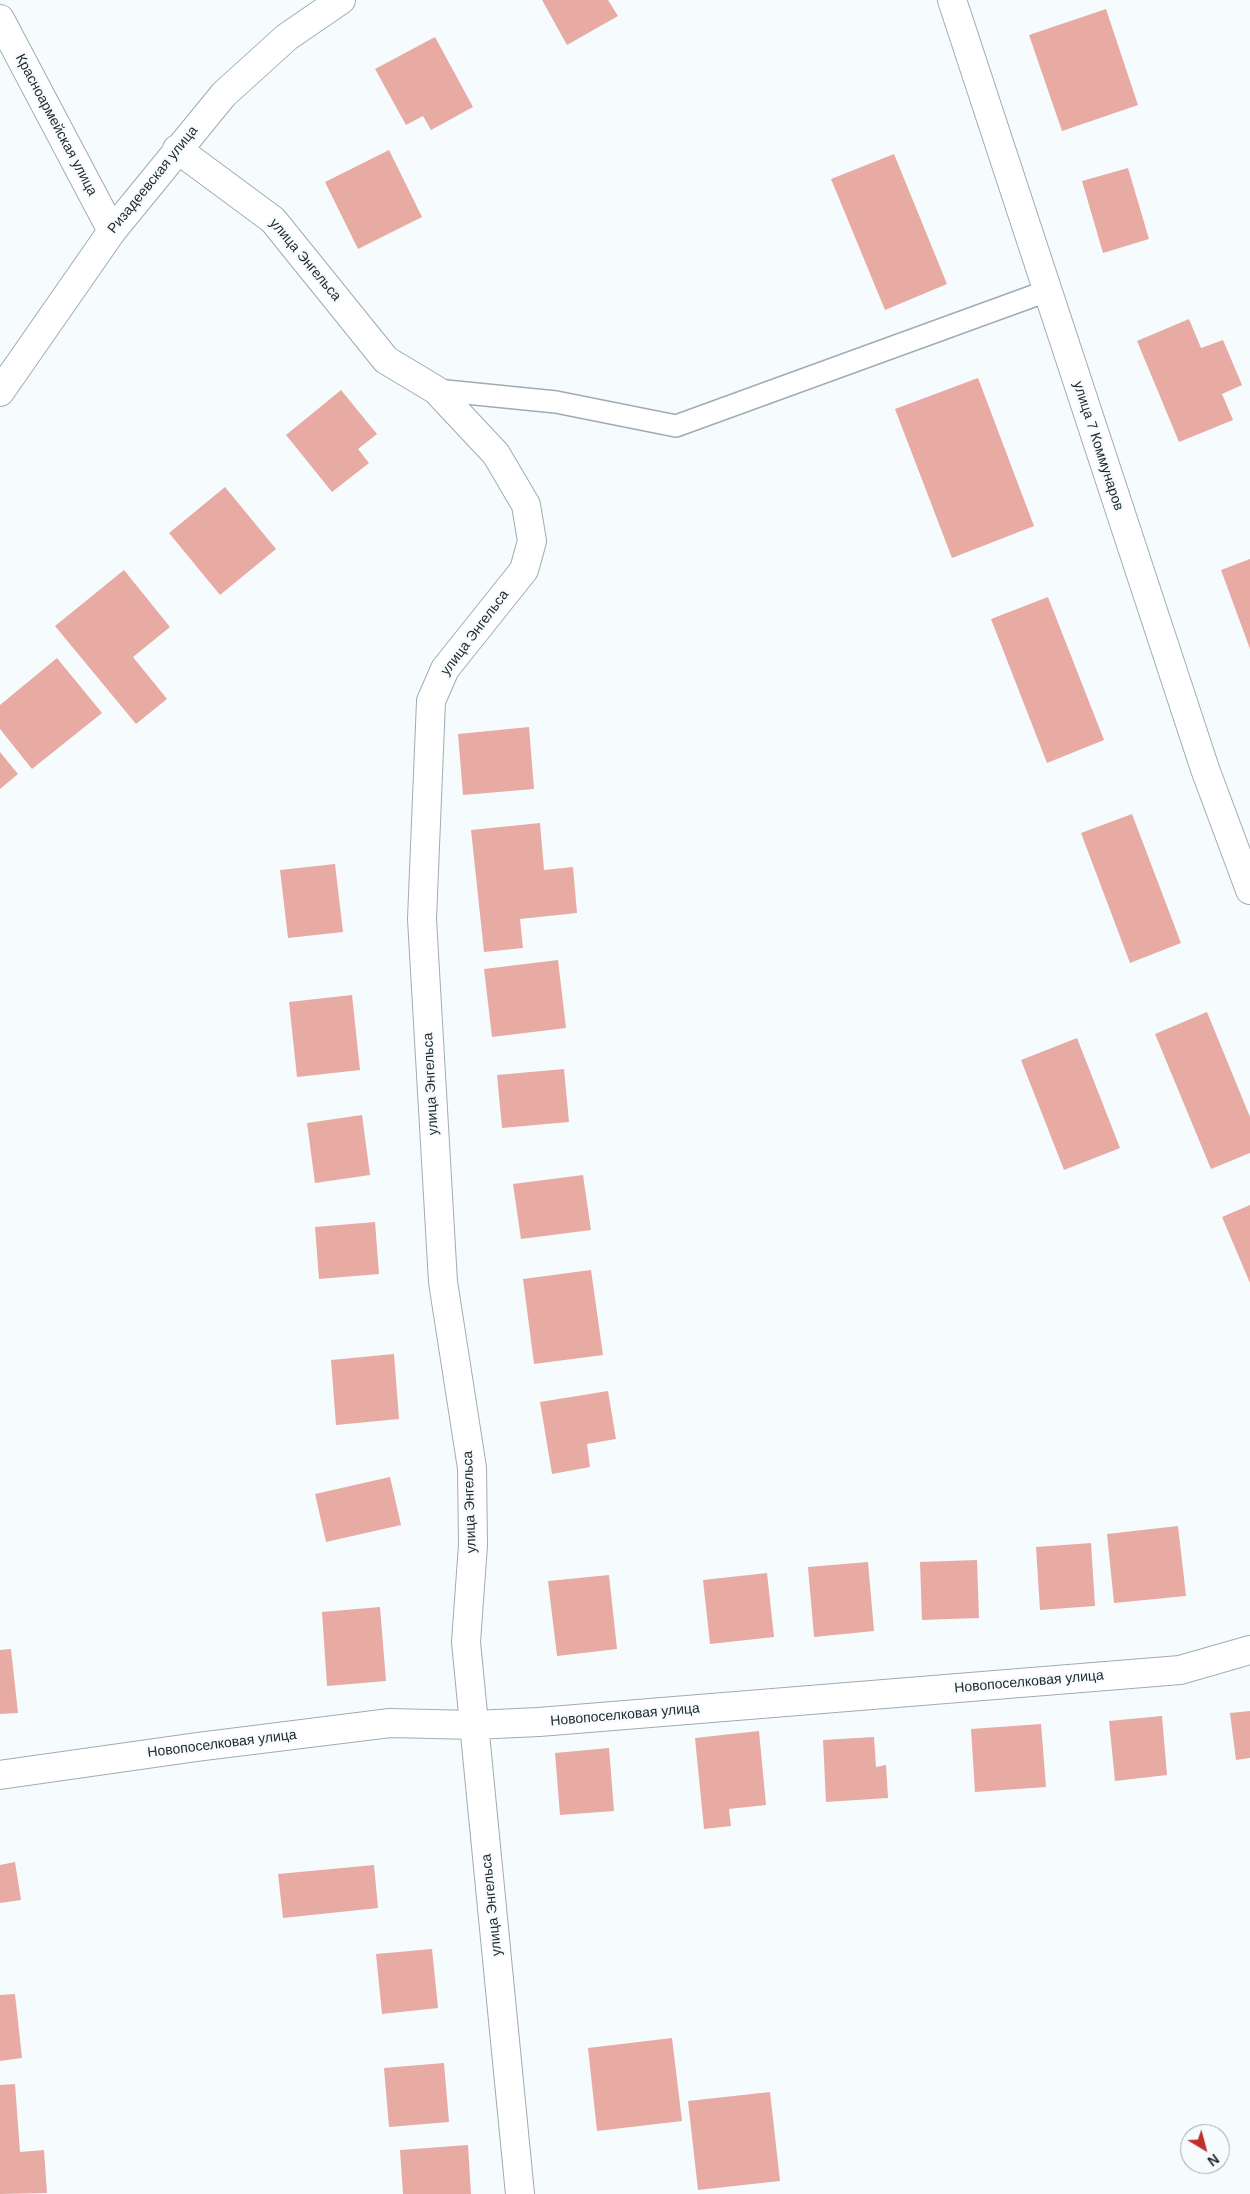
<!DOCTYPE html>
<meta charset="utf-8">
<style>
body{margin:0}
#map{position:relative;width:1250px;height:2194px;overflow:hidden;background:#f6fbfe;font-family:Arial,sans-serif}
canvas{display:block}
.north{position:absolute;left:1180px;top:2124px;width:50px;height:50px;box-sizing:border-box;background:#f6fbfe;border:1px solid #a2a7aa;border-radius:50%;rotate:143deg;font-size:14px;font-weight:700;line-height:20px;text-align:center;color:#252a2d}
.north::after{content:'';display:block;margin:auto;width:18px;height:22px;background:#be302c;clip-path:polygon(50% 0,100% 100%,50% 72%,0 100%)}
</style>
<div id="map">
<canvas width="1250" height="2194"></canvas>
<div class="north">N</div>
</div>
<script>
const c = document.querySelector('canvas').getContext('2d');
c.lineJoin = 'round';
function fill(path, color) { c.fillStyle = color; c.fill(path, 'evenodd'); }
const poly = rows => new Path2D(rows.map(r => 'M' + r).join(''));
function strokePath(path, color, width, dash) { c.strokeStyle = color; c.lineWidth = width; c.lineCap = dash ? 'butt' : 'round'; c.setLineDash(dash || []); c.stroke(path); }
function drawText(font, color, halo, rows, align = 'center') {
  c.font = font + ' Arial,sans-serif'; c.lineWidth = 5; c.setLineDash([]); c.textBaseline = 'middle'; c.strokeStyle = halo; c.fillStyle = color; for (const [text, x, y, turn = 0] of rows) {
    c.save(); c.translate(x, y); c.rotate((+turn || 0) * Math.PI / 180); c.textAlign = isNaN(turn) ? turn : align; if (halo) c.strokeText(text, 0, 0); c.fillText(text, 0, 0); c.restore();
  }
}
fill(poly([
 [542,0,608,0,618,16,567,45],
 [1106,9,1138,105,1062,131,1029,35],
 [435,37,473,107,431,130,423,116,406,125,375,69],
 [389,150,422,217,358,249,325,182],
 [894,154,947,284,885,310,831,179],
 [1128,168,1149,239,1103,253,1082,181],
 [1189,319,1201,348,1223,340,1242,385,1222,394,1233,420,1179,442,1137,341],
 [978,378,1034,526,952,558,895,409],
 [341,390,377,434,358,449,369,463,332,492,286,435],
 [225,487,276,549,220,595,169,533],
 [1250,559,1250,649,1221,570],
 [124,570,170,627,133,657,167,699,136,724,55,626],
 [1048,597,1104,740,1047,763,991,619],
 [57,658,102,713,32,769,0,729,0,705],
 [529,727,534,789,463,795,458,734],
 [0,752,18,774,0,789],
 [1132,814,1181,943,1130,963,1081,833],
 [540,823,544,870,573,867,577,913,520,919,523,948,484,952,471,830],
 [335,864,343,932,288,938,280,870],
 [558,960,566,1028,492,1037,484,969],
 [352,995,360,1070,297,1077,289,1002],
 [1207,1012,1250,1117,1250,1153,1211,1169,1155,1034],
 [1077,1038,1120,1148,1064,1170,1021,1060],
 [564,1069,569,1122,502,1128,497,1075],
 [362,1115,370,1175,315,1183,307,1123],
 [583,1175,591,1230,521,1239,513,1184],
 [1250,1205,1250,1283,1222,1217],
 [375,1222,379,1274,319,1279,315,1227],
 [591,1270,603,1355,534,1364,523,1279],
 [394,1354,399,1419,336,1425,331,1360],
 [608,1391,616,1439,587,1444,590,1467,552,1474,540,1402],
 [390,1477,401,1525,326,1542,315,1494],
 [1178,1526,1186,1596,1114,1603,1107,1534],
 [1091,1543,1095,1606,1040,1610,1036,1547],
 [977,1560,979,1618,922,1620,920,1562],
 [868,1562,874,1631,814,1637,808,1567],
 [767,1573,774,1637,710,1644,703,1580],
 [609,1575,617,1649,557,1656,548,1581],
 [380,1607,386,1681,327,1686,322,1612],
 [11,1649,18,1713,0,1714,0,1650],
 [1250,1711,1250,1758,1236,1760,1230,1713],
 [1162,1716,1167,1775,1115,1781,1109,1721],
 [1041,1724,1046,1787,975,1792,971,1729],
 [759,1731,766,1805,729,1809,731,1826,704,1829,695,1738],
 [874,1737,876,1767,886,1765,888,1798,826,1802,823,1740],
 [609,1748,614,1811,560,1815,555,1753],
 [15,1862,21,1900,0,1903,0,1865],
 [374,1865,378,1908,283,1918,278,1874],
 [432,1949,438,2008,382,2014,376,1954],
 [15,1994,22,2058,0,2061,0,1995],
 [672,2038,682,2121,597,2131,588,2048],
 [444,2063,449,2122,389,2127,384,2068],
 [15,2084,20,2152,44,2150,47,2193,0,2194,0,2085],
 [770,2092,780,2181,698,2190,688,2101],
 [468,2145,471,2194,403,2194,400,2150]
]), '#e8aba3');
const service = poly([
 [436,390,556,402,676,426,1047,291]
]);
const minor = poly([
 [952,0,1205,769,1250,890],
 [0,19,112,231],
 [177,149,273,220,386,360,436,390,496,454,526,505,532,541,524,570,445,669,431,701,422,919,443,1282,472,1468,473,1545,466,1642,520,2194],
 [0,392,112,231,224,94,287,37,341,0],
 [0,1775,197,1747,390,1723,474,1725,539,1722,1180,1670,1250,1650]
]);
strokePath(service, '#9facb3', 24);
strokePath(minor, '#9facb3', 30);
strokePath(service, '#fff', 21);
strokePath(minor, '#fff', 28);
drawText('14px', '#252a2d', '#f6fbfe', [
 ["Красноармейская улица",56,125,62],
 ["Ризадеевская улица",153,180,-51],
 ["улица Энгельса",305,260,50],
 ["улица 7 Коммунаров",1098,446,72],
 ["улица Энгельса",475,633,-53],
 ["улица Энгельса",431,1084,-93],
 ["улица Энгельса",470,1502,-92],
 ["Новопоселковая улица",1029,1682,-5],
 ["Новопоселковая улица",625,1715,-5],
 ["Новопоселковая улица",222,1744,-7],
 ["улица Энгельса",492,1905,-96]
]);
</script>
